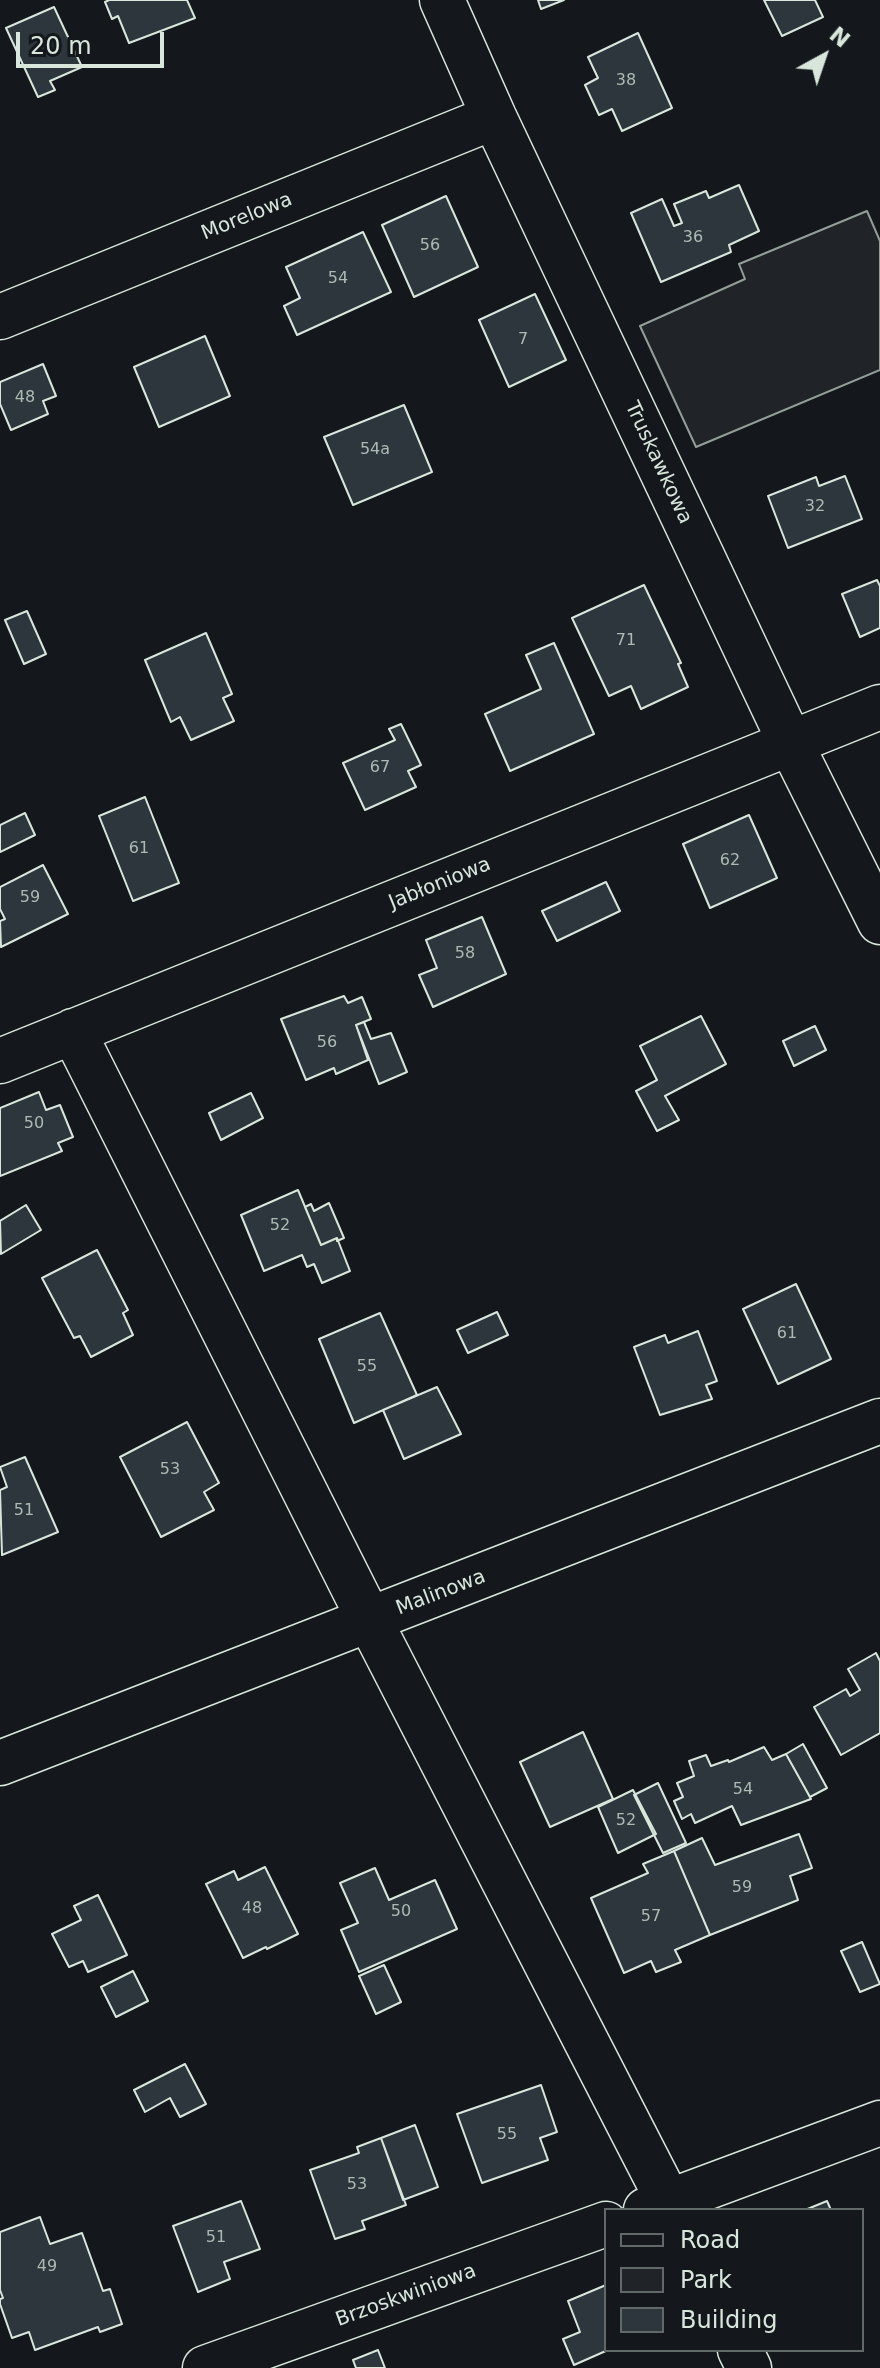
<!DOCTYPE html>
<meta charset="utf-8">
<style>
body{margin:0}
#map{position:relative;width:880px;height:2368px;overflow:hidden;background:#14181c;font-family:"DejaVu Sans",sans-serif}
canvas{display:block}
.legend{position:absolute;left:604px;top:2208px;width:260px;height:144px;box-sizing:border-box;background:#14181c;border:2px solid #626a69;margin:0;padding:10px 14px;list-style:none;font-size:24px;color:#d8e6dc}
.legend li{display:flex;align-items:center;gap:16px;height:40px}
.legend b{width:40px;border:2px solid #626a69}
.north{position:absolute;left:784px;top:16px;width:80px;height:80px;-webkit-text-stroke:6px #14181c;paint-order:stroke;rotate:40deg;font-size:22px;font-weight:700;line-height:32px;text-align:center;color:#d8e6dc}
.north::after{content:'';display:block;margin:auto;width:28px;height:36px;background:#d8e6dc;clip-path:polygon(50% 0,100% 100%,50% 72%,0 100%)}
.scale{position:absolute;left:16px;top:32px;width:148px;height:36px;box-sizing:border-box;border:4px solid #d8e6dc;border-top:0;padding-left:10px;font-size:24px;line-height:28px;white-space:nowrap;color:#d8e6dc;-webkit-text-stroke:6px #14181c;paint-order:stroke}
</style>
<div id="map">
<canvas width="880" height="2368"></canvas>
<ul class="legend">
<li><b style="height:10px;background:#14181c"></b>Road</li>
<li><b style="height:22px;background:#202428"></b>Park</li>
<li><b style="height:22px;background:#2c363c"></b>Building</li>
</ul>
<div class="north">N</div>
<div class="scale">20 m</div>
</div>
<script>
const c = document.querySelector('canvas').getContext('2d');
c.lineJoin = 'round';
function fill(path, color) { c.fillStyle = color; c.fill(path, 'evenodd'); }
const poly = rows => new Path2D(rows.map(r => 'M' + r).join(''));
function strokePath(path, color, width, dash) { c.strokeStyle = color; c.lineWidth = width; c.lineCap = dash ? 'butt' : 'round'; c.setLineDash(dash || []); c.stroke(path); }
function drawText(font, color, halo, rows, align = 'center') {
  c.font = font + ' "DejaVu Sans",sans-serif'; c.lineWidth = 6; c.setLineDash([]); c.textBaseline = 'middle'; c.strokeStyle = halo; c.fillStyle = color; for (const [text, x, y, turn = 0] of rows) {
    c.save(); c.translate(x, y); c.rotate((+turn || 0) * Math.PI / 180); c.textAlign = isNaN(turn) ? turn : align; if (halo) c.strokeText(text, 0, 0); c.fillText(text, 0, 0); c.restore();
  }
}
const green = poly([
 [867,211,880,241,880,370,696,447,640,326,745,279,739,264,867,211]
]);
fill(green, '#202428');
strokePath(green, '#939e99', 2);
const building = poly([
 [109,0,187,0,195,18,129,43,118,16,112,19,105,2,109,0],
 [538,0,564,0,541,9,538,0],
 [764,0,815,0,823,17,782,36,764,0],
 [54,7,82,67,50,81,55,90,38,97,6,28,54,7],
 [638,33,672,108,622,131,612,109,599,115,585,85,598,78,588,57,638,33],
 [739,185,759,231,729,245,731,252,661,282,631,213,662,199,674,226,682,223,674,204,706,191,709,198,739,185],
 [446,196,478,267,414,297,382,225,446,196],
 [363,232,391,292,297,335,284,306,300,298,286,267,363,232],
 [535,294,566,360,509,387,479,320,535,294],
 [205,336,230,396,159,427,134,367,205,336],
 [43,364,56,396,43,401,48,414,11,430,0,404,0,382,43,364],
 [404,405,432,472,353,505,324,437,404,405],
 [845,476,862,519,788,548,768,496,816,477,819,486,845,476],
 [877,580,880,586,880,628,860,637,842,594,877,580],
 [644,585,681,663,678,664,688,687,641,709,631,686,609,696,572,618,644,585],
 [27,611,46,654,24,664,5,620,27,611],
 [206,633,232,694,223,698,234,721,191,740,180,717,171,722,145,660,206,633],
 [554,643,594,734,510,771,485,714,541,689,526,655,554,643],
 [401,724,421,765,408,771,416,787,365,810,343,763,395,740,389,729,401,724],
 [145,797,179,883,133,901,99,816,145,797],
 [25,813,35,835,0,852,0,825,25,813],
 [749,815,777,878,710,908,683,844,749,815],
 [43,865,68,914,1,947,0,921,5,919,0,909,0,887,43,865],
 [606,882,620,911,557,941,542,911,606,882],
 [482,917,506,974,433,1007,419,975,437,968,426,940,482,917],
 [344,996,348,1003,362,997,371,1019,356,1025,368,1060,336,1074,334,1068,306,1080,281,1019,344,996],
 [701,1016,726,1064,665,1096,679,1120,657,1131,636,1091,657,1080,640,1046,701,1016],
 [364,1022,371,1039,391,1033,407,1072,379,1084,356,1025,364,1022],
 [815,1026,826,1050,794,1066,783,1041,815,1026],
 [39,1092,46,1110,60,1105,73,1137,58,1143,62,1151,0,1176,0,1108,39,1092],
 [251,1093,263,1118,221,1140,209,1113,251,1093],
 [298,1190,321,1245,337,1238,350,1271,322,1283,314,1264,307,1267,302,1255,264,1271,241,1215,298,1190],
 [329,1203,344,1238,337,1241,337,1238,321,1245,305,1207,311,1204,314,1211,329,1203],
 [26,1205,41,1230,1,1254,0,1221,26,1205],
 [97,1250,128,1310,123,1313,133,1335,91,1357,80,1336,74,1338,42,1278,97,1250],
 [796,1284,831,1359,778,1384,743,1309,796,1284],
 [497,1312,508,1335,468,1353,457,1330,497,1312],
 [380,1313,417,1395,354,1423,319,1339,380,1313],
 [698,1331,717,1381,706,1385,712,1399,660,1415,634,1347,665,1335,668,1343,698,1331],
 [437,1387,461,1434,404,1459,383,1410,437,1387],
 [187,1422,219,1483,204,1492,214,1510,161,1537,120,1457,187,1422],
 [25,1457,58,1532,2,1555,0,1490,7,1487,0,1467,25,1457],
 [876,1653,880,1661,880,1733,841,1755,814,1707,846,1689,850,1696,860,1690,848,1669,876,1653],
 [583,1732,613,1799,550,1827,520,1762,583,1732],
 [803,1744,827,1788,810,1797,786,1754,803,1744],
 [764,1747,772,1760,786,1754,811,1799,741,1825,732,1806,695,1823,691,1814,682,1819,674,1801,683,1797,677,1783,694,1776,689,1761,706,1755,711,1766,728,1760,729,1762,764,1747],
 [658,1783,686,1843,663,1853,634,1795,658,1783],
 [633,1790,656,1834,618,1853,598,1807,633,1790],
 [799,1834,812,1868,790,1876,798,1900,710,1935,674,1851,702,1838,715,1865,799,1834],
 [674,1851,710,1935,675,1950,681,1962,656,1972,651,1961,624,1973,591,1898,648,1873,643,1864,674,1851],
 [265,1867,298,1934,267,1949,266,1947,243,1958,206,1884,234,1871,238,1880,265,1867],
 [375,1868,389,1900,435,1880,457,1929,359,1972,341,1930,358,1923,340,1883,375,1868],
 [98,1895,127,1955,88,1972,83,1961,69,1967,52,1934,81,1920,74,1906,98,1895],
 [862,1942,880,1984,860,1992,841,1951,862,1942],
 [384,1965,401,2002,376,2014,359,1976,384,1965],
 [133,1971,148,2001,116,2017,101,1987,133,1971],
 [185,2064,206,2104,180,2117,170,2098,145,2112,134,2090,185,2064],
 [541,2085,557,2132,540,2138,548,2160,482,2183,457,2114,541,2085],
 [415,2125,438,2187,403,2200,381,2138,415,2125],
 [381,2138,406,2205,362,2221,365,2229,335,2239,310,2170,359,2153,357,2147,381,2138],
 [241,2201,260,2249,224,2262,230,2279,198,2292,173,2226,241,2201],
 [827,2201,831,2210,805,2210,827,2201],
 [40,2217,50,2244,82,2233,103,2291,110,2289,122,2324,100,2332,98,2327,35,2350,29,2332,12,2338,0,2304,0,2299,3,2298,0,2290,0,2232,40,2217],
 [606,2285,608,2350,574,2365,563,2339,580,2332,568,2301,606,2285],
 [378,2350,385,2368,356,2368,353,2360,378,2350]
]);
fill(building, '#2c363c');
strokePath(building, '#d8e6dc', 2);
const minor = poly([
 [442,0,494,117,791,744,880,922],
 [0,317,494,117],
 [73,1031,370,1621,673,2210],
 [0,1061,880,707],
 [0,1763,880,1421],
 [646,2210,880,2123],
 [740,2350,749,2368],
 [205,2368,606,2224]
]);
strokePath(minor, '#d8e6dc', 47);
strokePath(minor, '#14181c', 44);
drawText('16px', '#adbab4', null, [
 ["38",626,81],
 ["36",693,238],
 ["56",430,246],
 ["54",338,279],
 ["7",523,340],
 ["48",25,398],
 ["54a",375,450],
 ["32",815,507],
 ["71",626,641],
 ["67",380,768],
 ["61",139,849],
 ["62",730,861],
 ["59",30,898],
 ["58",465,954],
 ["56",327,1043],
 ["50",34,1124],
 ["52",280,1226],
 ["61",787,1334],
 ["55",367,1367],
 ["53",170,1470],
 ["51",24,1511],
 ["54",743,1790],
 ["52",626,1821],
 ["59",742,1888],
 ["48",252,1909],
 ["50",401,1912],
 ["57",651,1917],
 ["55",507,2135],
 ["53",357,2185],
 ["51",216,2238],
 ["49",47,2267]
]);
drawText('20px', '#d8e6dc', '#14181c', [
 ["Morelowa",247,217,-22],
 ["Truskawkowa",658,463,65],
 ["Jabłoniowa",440,884,-22],
 ["Malinowa",441,1593,-21],
 ["Brzoskwiniowa",406,2296,-20]
]);
</script>
